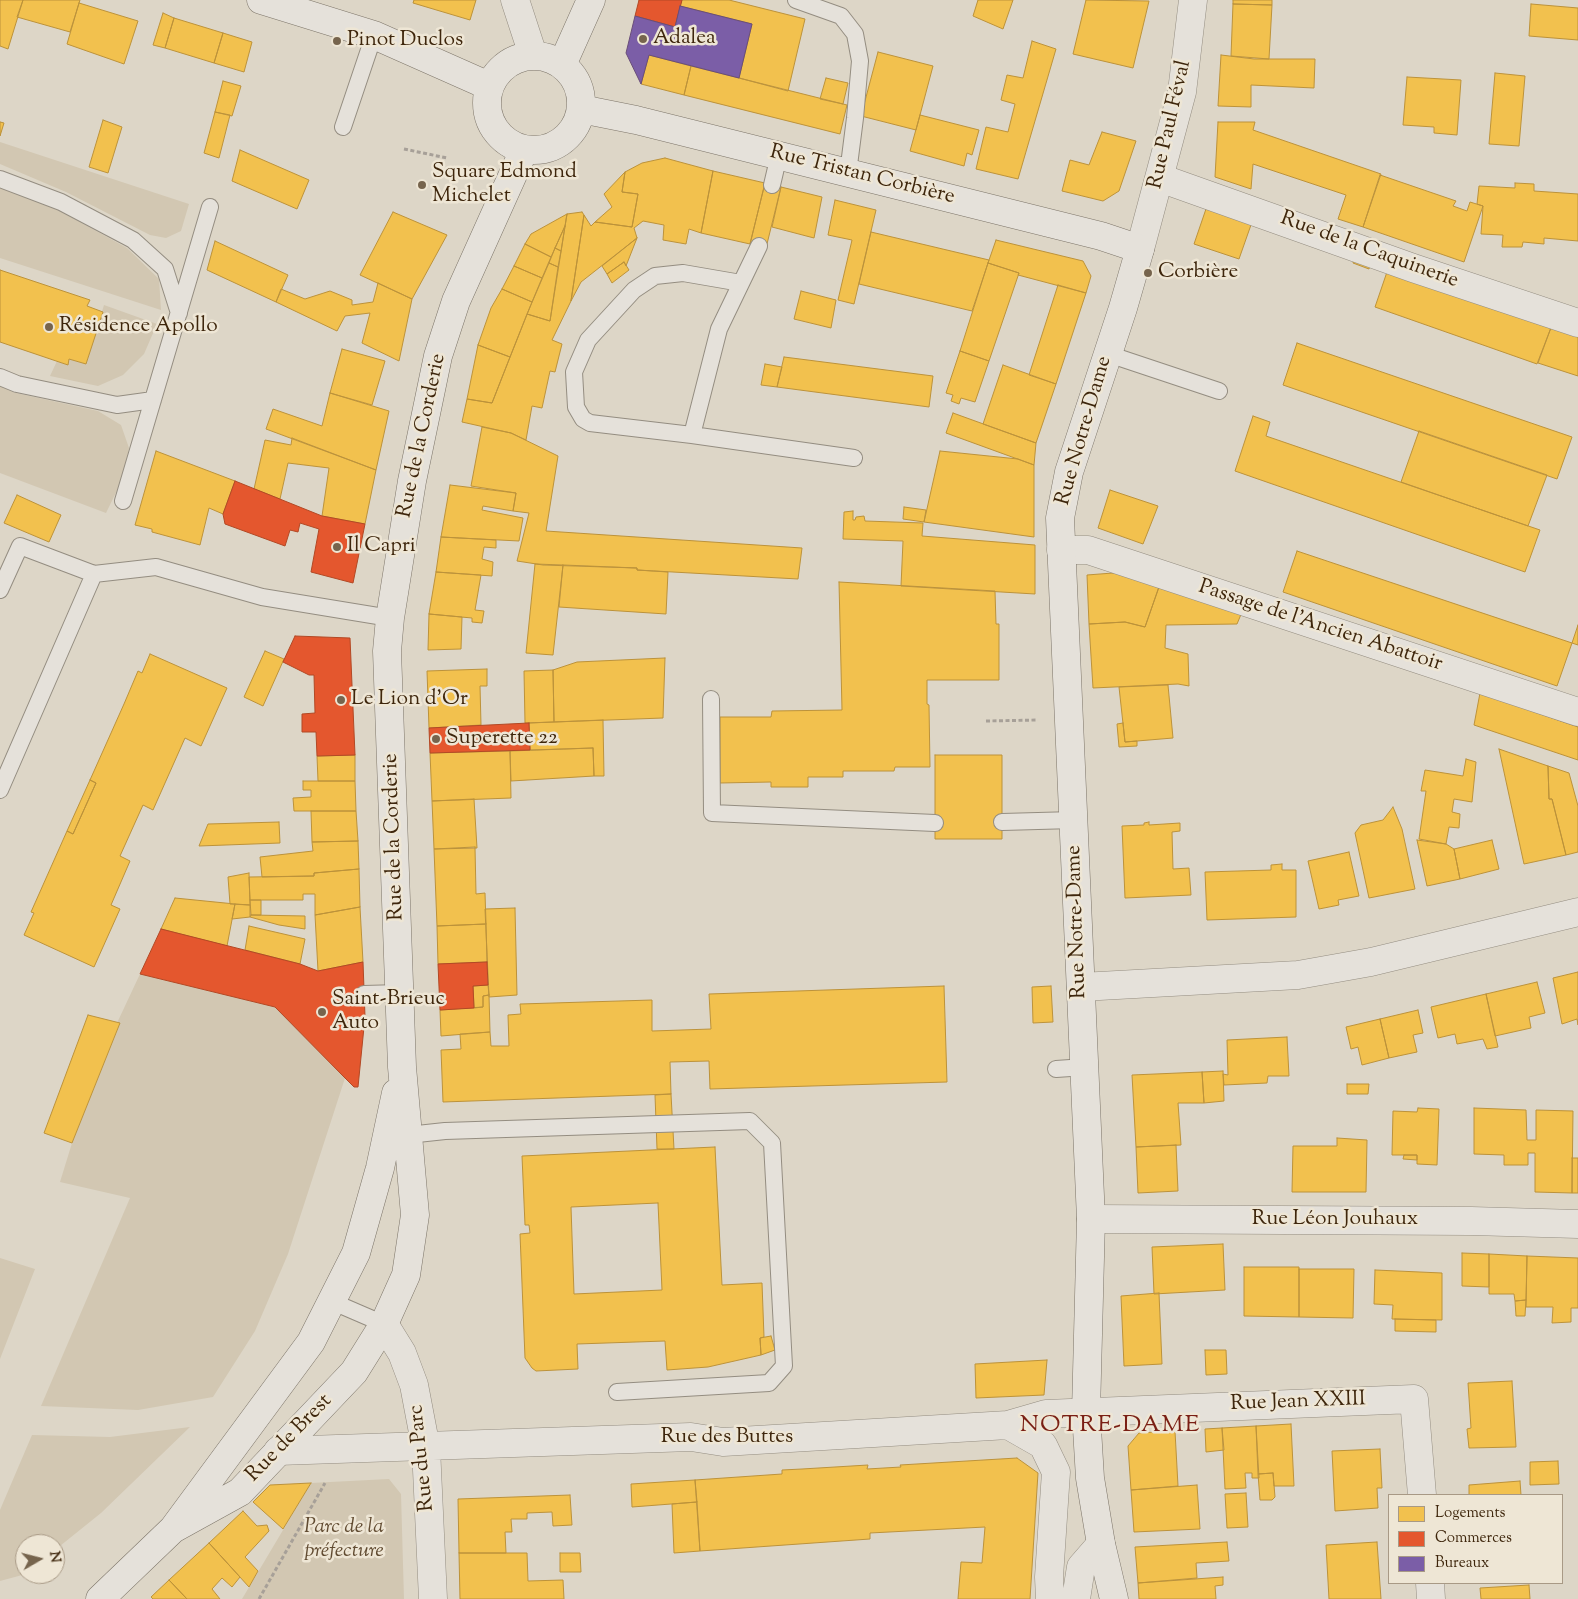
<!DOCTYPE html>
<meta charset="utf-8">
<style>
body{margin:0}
#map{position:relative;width:1578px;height:1599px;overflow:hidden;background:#ddd6c7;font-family:"Sorts Mill Goudy",serif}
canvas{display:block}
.legend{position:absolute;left:1388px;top:1494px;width:175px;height:90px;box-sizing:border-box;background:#eee6d5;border:1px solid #a89985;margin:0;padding:6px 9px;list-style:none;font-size:15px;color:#3e260c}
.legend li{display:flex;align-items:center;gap:10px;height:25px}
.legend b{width:25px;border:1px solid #a89985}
.north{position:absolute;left:15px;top:1534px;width:50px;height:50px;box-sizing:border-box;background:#eee6d5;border:1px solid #a89985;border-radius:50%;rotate:82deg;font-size:14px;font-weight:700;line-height:20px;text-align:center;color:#3e260c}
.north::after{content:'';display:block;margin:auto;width:18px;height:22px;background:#76644d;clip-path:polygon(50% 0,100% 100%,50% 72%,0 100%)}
</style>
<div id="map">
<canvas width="1578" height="1599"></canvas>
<ul class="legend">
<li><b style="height:14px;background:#f2c14e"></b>Logements</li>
<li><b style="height:14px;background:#e4572e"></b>Commerces</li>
<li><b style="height:14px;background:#7b5ea7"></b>Bureaux</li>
</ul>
<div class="north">N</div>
</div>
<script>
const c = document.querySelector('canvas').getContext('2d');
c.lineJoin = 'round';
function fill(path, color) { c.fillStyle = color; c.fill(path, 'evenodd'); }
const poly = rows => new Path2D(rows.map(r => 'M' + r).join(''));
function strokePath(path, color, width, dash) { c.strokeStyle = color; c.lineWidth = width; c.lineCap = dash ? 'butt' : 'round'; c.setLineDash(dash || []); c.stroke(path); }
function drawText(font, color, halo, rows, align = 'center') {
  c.font = font + ' "Sorts Mill Goudy",serif'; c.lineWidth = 5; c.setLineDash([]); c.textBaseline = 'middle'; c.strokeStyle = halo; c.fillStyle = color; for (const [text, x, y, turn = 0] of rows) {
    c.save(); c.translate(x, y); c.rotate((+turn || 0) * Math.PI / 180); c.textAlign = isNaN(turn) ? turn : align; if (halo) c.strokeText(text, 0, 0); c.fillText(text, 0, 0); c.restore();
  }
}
fill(poly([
 [0,142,189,204,181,231,166,238,150,235,66,192,0,164],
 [0,187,60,211,127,248,159,279,161,310,0,258],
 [104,305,157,324,144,354,123,375,98,386,50,376,57,361,67,365,69,359,86,364],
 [0,386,16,393,98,411,121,425,129,448,124,476,106,513,0,473],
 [140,974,275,1007,345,1078,288,1254,255,1331,213,1397,138,1410,41,1406,130,1198,60,1182,72,1143,120,1024,117,1023],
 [0,1258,35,1269,0,1359],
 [190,1427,101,1513,55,1550,55,1544,25,1544,26,1574,0,1581,0,1510,32,1435,110,1437],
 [389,1479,401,1494,404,1599,242,1599,311,1483]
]), '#d2c7b2');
const homes = poly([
 [0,0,23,0,8,49,0,46,0,0],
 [23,0,80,0,70,32,17,17,23,0],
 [414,0,476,0,470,20,413,3,414,0],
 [682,0,729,0,805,19,788,91,739,78,752,24,680,6,682,0],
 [978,0,1013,0,1003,29,973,16,978,0],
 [1086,0,1149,1,1133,68,1073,54,1086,0],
 [1233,0,1272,0,1272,5,1233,4,1233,0],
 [79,3,138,21,124,64,67,44,79,3],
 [1233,4,1272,5,1269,59,1231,56,1233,4],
 [1531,4,1578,8,1578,40,1529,36,1531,4],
 [163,13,174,18,165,48,153,45,163,13],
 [174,18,223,33,214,63,165,48,174,18],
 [223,33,252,42,244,72,214,63,223,33],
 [1032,41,1056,49,1018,179,976,169,986,127,1008,132,1015,104,1001,100,1007,75,1023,78,1032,41],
 [878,52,933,66,916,130,861,116,878,52],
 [649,55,691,66,684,95,641,84,649,55],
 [1221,55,1254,59,1315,59,1314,88,1251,85,1251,107,1218,106,1221,55],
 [691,66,847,105,840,134,684,95,691,66],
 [1495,73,1525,76,1519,146,1489,144,1495,73],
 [1407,77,1461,80,1457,135,1434,133,1434,127,1403,125,1407,77],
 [826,78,848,83,843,104,820,99,826,78],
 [223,81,241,86,232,116,215,112,223,81],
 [215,112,230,115,219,158,204,153,215,112],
 [920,115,979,130,972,155,967,153,964,166,910,151,920,115],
 [103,120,122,127,108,173,89,167,103,120],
 [0,122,4,123,0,136,0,122],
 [1218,122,1255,122,1253,130,1381,174,1363,227,1338,219,1346,195,1253,164,1251,189,1215,177,1218,122],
 [1102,132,1136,141,1119,191,1103,201,1062,191,1070,160,1089,165,1102,132],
 [240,150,309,180,297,209,232,181,240,150],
 [665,158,713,171,701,233,689,229,686,244,663,240,664,225,643,221,634,228,637,238,581,282,571,301,584,215,591,226,595,222,632,227,638,194,622,192,625,172,642,163,665,158],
 [713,171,765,183,750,244,701,233,713,171],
 [625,172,622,192,638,194,632,227,595,222,612,207,604,194,625,172],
 [1380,175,1456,201,1453,206,1467,211,1470,202,1483,206,1464,262,1363,227,1380,175],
 [765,183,781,187,766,248,750,244,765,183],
 [1515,183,1534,184,1534,191,1578,194,1578,241,1544,238,1544,244,1523,242,1522,247,1502,247,1503,235,1481,234,1483,206,1477,204,1479,186,1515,188,1515,183],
 [781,187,822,197,814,238,772,227,781,187],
 [835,200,876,210,854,304,838,300,852,240,828,235,835,200],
 [1207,206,1252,222,1239,259,1194,244,1207,206],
 [393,212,447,235,412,299,360,275,393,212],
 [582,212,584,215,571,301,552,340,562,344,555,372,550,371,542,408,532,406,526,440,511,433,462,422,467,399,492,403,527,314,550,321,567,214,582,212],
 [567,214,565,226,551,257,525,244,531,234,567,214],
 [565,226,561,251,555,248,565,226],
 [871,232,989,260,972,311,859,284,871,232],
 [637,238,626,266,624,262,607,274,602,266,637,238],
 [996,240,1083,261,1091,276,1086,293,1018,275,1019,273,988,263,996,240],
 [215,241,288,275,276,302,207,270,215,241],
 [525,244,551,257,542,278,514,266,525,244],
 [555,248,561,251,558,267,549,263,555,248],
 [1354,257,1371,263,1369,269,1353,263,1354,257],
 [624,262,629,270,612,283,607,274,624,262],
 [549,263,558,267,550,321,527,314,549,263],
 [988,263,1019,273,989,361,960,351,988,263],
 [514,266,542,278,532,302,502,289,514,266],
 [1388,269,1552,325,1537,364,1375,307,1388,269],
 [0,270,90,300,87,306,103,312,86,364,69,359,68,365,0,342,0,270],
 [378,283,412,299,399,361,362,343,370,313,345,316,337,331,276,302,281,289,305,299,330,291,352,300,352,305,373,302,378,283],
 [1058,285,1086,293,1056,384,1029,375,1058,285],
 [502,289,532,302,510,357,478,345,491,308,502,289],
 [801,291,836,300,831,328,794,319,801,291],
 [1552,325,1578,334,1578,376,1538,363,1552,325],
 [1297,343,1572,437,1557,479,1283,385,1297,343],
 [478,345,510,357,492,403,467,399,478,345],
 [342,349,385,361,372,405,330,393,342,349],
 [960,351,989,361,975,402,961,398,959,404,951,401,953,395,946,393,960,351],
 [784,357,933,376,929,407,777,387,784,357],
 [765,364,782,367,777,387,761,385,765,364],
 [1003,365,1056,384,1036,443,983,424,1003,365],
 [330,393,389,411,376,470,266,429,273,409,322,426,330,393],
 [953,413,1036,443,1034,465,946,433,953,413],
 [1253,416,1270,422,1266,436,1540,530,1525,572,1235,471,1253,416],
 [482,427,511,433,558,456,546,531,802,548,798,579,637,570,637,568,543,565,517,561,529,513,513,511,516,493,471,486,482,427],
 [1419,431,1547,475,1528,526,1401,482,1419,431],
 [292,438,376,470,365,524,322,516,329,468,288,463,280,499,254,489,265,440,291,445,292,438],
 [156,451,235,481,223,514,209,508,200,545,152,532,152,529,135,525,156,451],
 [940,451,1018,459,1034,465,1034,537,924,522,940,451],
 [450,485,516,493,513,511,483,506,482,510,523,518,519,541,441,537,450,485],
 [1110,490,1158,506,1143,544,1098,528,1110,490],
 [17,495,61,515,49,542,4,523,17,495],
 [904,507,926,510,924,522,903,519,904,507],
 [853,511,853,520,855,520,856,517,864,516,865,521,923,523,922,536,1035,545,1035,594,901,586,903,541,843,539,844,512,853,511],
 [441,537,496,540,496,548,484,547,482,559,493,562,492,576,436,572,441,537],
 [1297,551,1572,643,1557,686,1283,592,1297,551],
 [535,564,563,565,553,655,526,653,535,564],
 [563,565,637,568,637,570,668,572,666,614,559,607,563,565],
 [436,572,481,575,475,610,484,611,482,623,472,622,472,618,429,614,436,572],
 [1126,572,1160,584,1145,627,1125,622,1089,624,1087,575,1126,572],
 [839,582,995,591,996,624,999,624,999,680,927,680,927,704,929,705,930,767,895,767,894,771,843,771,843,777,808,777,808,787,771,787,771,782,720,783,720,717,771,717,772,711,842,710,839,582],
 [1160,584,1242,612,1237,624,1166,625,1165,648,1188,654,1189,686,1178,684,1093,688,1089,624,1125,622,1145,627,1160,584],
 [429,614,462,617,461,649,428,650,429,614],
 [1578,625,1578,645,1572,643,1578,625],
 [265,651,284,659,263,706,244,697,265,651],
 [150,654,227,688,201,746,185,738,153,810,143,805,120,856,130,861,111,905,120,909,94,967,24,935,34,913,31,912,67,831,73,834,96,783,90,780,124,704,138,671,142,673,150,654],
 [665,658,663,718,554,722,553,670,577,662,665,658],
 [487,669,487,686,480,686,481,725,429,728,427,671,487,669],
 [553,670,554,722,525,723,524,671,553,670],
 [1168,685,1173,738,1125,742,1119,687,1168,685],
 [1480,693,1578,727,1578,760,1474,725,1480,693],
 [603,720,604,776,594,776,593,748,530,750,529,723,603,720],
 [1123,723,1125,742,1137,741,1137,746,1119,747,1117,724,1123,723],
 [593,748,594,776,511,781,510,751,593,748],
 [1499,749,1548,766,1549,799,1552,799,1566,855,1524,864,1499,749],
 [510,751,511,798,432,801,430,753,510,751],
 [355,755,355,781,318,781,317,756,355,755],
 [935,755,1002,755,1002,839,935,839,935,755],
 [1466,759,1476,762,1472,802,1454,799,1452,812,1460,814,1459,828,1449,827,1446,844,1419,839,1426,791,1421,791,1425,770,1463,776,1466,759],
 [1548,766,1569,773,1578,806,1578,852,1566,855,1552,799,1549,799,1548,766],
 [90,780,96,783,73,834,67,831,90,780],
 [303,781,355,781,356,811,294,811,293,798,311,797,311,790,303,790,303,781],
 [474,799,477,848,434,849,432,801,474,799],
 [1393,807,1402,829,1415,889,1369,898,1355,833,1361,825,1383,820,1393,807],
 [311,811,356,811,358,841,312,842,311,811],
 [279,822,280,843,199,846,208,824,279,822],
 [1149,822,1149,825,1180,823,1180,831,1172,832,1173,869,1189,868,1191,895,1125,898,1122,826,1144,825,1144,823,1149,822],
 [1417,840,1446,844,1454,849,1460,879,1427,886,1417,840],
 [1492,840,1499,869,1460,879,1454,849,1492,840],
 [358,841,359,869,314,873,314,876,262,877,260,857,313,851,312,842,358,841],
 [475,847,476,894,485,893,486,924,437,926,434,849,475,847],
 [1349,852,1359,896,1338,900,1339,905,1319,909,1308,861,1349,852],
 [1282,864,1282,870,1296,870,1296,917,1207,920,1205,872,1271,870,1271,865,1282,864],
 [359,869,360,907,315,915,315,894,303,894,303,900,250,900,249,877,314,876,314,873,359,869],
 [249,873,250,905,230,904,228,877,249,873],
 [175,898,235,904,227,946,161,929,175,898],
 [250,900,261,900,261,915,251,915,250,900],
 [235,904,250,905,250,917,232,919,235,904],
 [360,907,363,962,318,971,315,915,360,907],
 [515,908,517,995,489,997,485,909,515,908],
 [251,915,305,916,305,929,279,925,250,917,251,915],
 [486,924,487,962,438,964,437,926,486,924],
 [249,926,305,939,300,964,245,950,249,926],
 [1578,972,1578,1025,1577,1019,1562,1024,1553,978,1578,972],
 [1537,982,1545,1013,1529,1017,1531,1028,1495,1036,1486,994,1537,982],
 [488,985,489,995,483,996,483,1007,474,1008,473,986,488,985],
 [944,986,947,1082,710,1089,709,1061,670,1062,671,1094,443,1102,441,1050,461,1049,460,1034,490,1032,491,1046,509,1046,508,1015,521,1014,520,1004,652,1000,652,1031,711,1029,709,994,944,986],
 [1051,986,1053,1022,1033,1023,1032,987,1051,986],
 [1486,994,1498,1047,1487,1049,1483,1039,1457,1044,1455,1034,1438,1038,1431,1007,1486,994],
 [489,995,490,1032,441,1036,440,1010,483,1007,483,996,489,995],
 [1418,1010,1423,1033,1413,1035,1417,1052,1389,1058,1380,1019,1418,1010],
 [88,1015,120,1023,72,1143,44,1133,88,1015],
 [1380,1019,1389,1058,1362,1065,1358,1047,1351,1049,1346,1027,1380,1019],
 [1287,1037,1289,1076,1268,1076,1267,1083,1224,1085,1223,1074,1228,1075,1227,1040,1287,1037],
 [1223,1071,1224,1101,1204,1103,1202,1072,1223,1071],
 [1202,1072,1204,1103,1178,1103,1181,1145,1136,1147,1132,1075,1202,1072],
 [1347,1084,1369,1084,1368,1094,1347,1094,1347,1084],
 [671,1094,674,1149,657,1149,655,1095,671,1094],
 [1418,1108,1439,1109,1437,1165,1417,1164,1417,1155,1392,1155,1393,1111,1417,1112,1418,1108],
 [1474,1108,1526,1110,1527,1140,1536,1140,1536,1110,1573,1111,1572,1193,1535,1192,1535,1153,1528,1153,1528,1165,1504,1165,1504,1155,1474,1154,1474,1108],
 [1337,1138,1367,1140,1366,1192,1292,1192,1293,1146,1337,1146,1337,1138],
 [1176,1145,1178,1191,1138,1193,1136,1147,1176,1145],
 [715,1147,722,1285,762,1283,764,1337,760,1338,761,1355,708,1367,667,1370,665,1341,577,1344,578,1369,536,1371,532,1368,525,1358,520,1234,530,1233,529,1225,525,1225,522,1156,715,1147],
 [658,1203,662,1290,574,1294,571,1207,658,1203],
 [1404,1155,1417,1155,1417,1160,1403,1159,1404,1155],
 [1572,1158,1578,1158,1578,1193,1572,1193,1572,1158],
 [1223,1244,1225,1290,1154,1294,1152,1247,1223,1244],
 [1462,1253,1489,1254,1489,1287,1462,1286,1462,1253],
 [1489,1254,1527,1256,1526,1300,1515,1301,1514,1294,1489,1294,1489,1254],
 [1527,1256,1578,1258,1578,1308,1571,1308,1571,1322,1552,1323,1553,1307,1526,1307,1527,1256],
 [1244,1267,1299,1267,1299,1317,1244,1316,1244,1267],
 [1299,1269,1354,1269,1353,1318,1299,1317,1299,1269],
 [1375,1270,1442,1273,1442,1320,1392,1319,1393,1305,1374,1304,1375,1270],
 [1159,1293,1162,1364,1124,1366,1121,1296,1159,1293],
 [1526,1300,1525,1316,1516,1316,1515,1301,1526,1300],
 [1395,1319,1436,1320,1436,1332,1395,1331,1395,1319],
 [771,1336,775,1350,761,1355,760,1338,771,1336],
 [1205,1350,1226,1350,1227,1374,1206,1375,1205,1350],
 [1047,1360,1044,1395,976,1398,975,1364,1047,1360],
 [1512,1381,1516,1447,1469,1448,1467,1429,1471,1428,1468,1383,1512,1381],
 [1291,1424,1294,1486,1274,1486,1273,1473,1258,1474,1256,1426,1291,1424],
 [1256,1426,1259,1478,1252,1478,1252,1473,1245,1473,1246,1488,1225,1489,1222,1428,1256,1426],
 [1222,1428,1224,1450,1206,1452,1205,1429,1222,1428],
 [1175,1431,1178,1486,1131,1490,1128,1446,1139,1433,1175,1431],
 [1380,1449,1382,1488,1377,1488,1378,1508,1335,1511,1332,1451,1380,1449],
 [1017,1458,1038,1473,1030,1599,958,1599,961,1562,982,1563,985,1527,870,1533,870,1539,700,1551,695,1480,782,1474,782,1470,802,1469,868,1465,867,1469,901,1467,900,1465,1017,1458],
 [1558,1461,1559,1484,1530,1485,1530,1462,1558,1461],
 [1273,1473,1275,1497,1272,1500,1260,1500,1258,1474,1273,1473],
 [695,1480,697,1502,632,1507,631,1484,695,1480],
 [1520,1481,1521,1495,1469,1495,1469,1485,1520,1481],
 [311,1483,283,1529,253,1502,270,1485,311,1483],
 [1197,1485,1200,1529,1134,1532,1131,1490,1197,1485],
 [1246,1493,1248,1527,1227,1528,1225,1494,1246,1493],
 [570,1495,572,1525,553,1526,552,1512,527,1513,527,1519,511,1519,512,1532,505,1532,506,1553,459,1553,458,1499,570,1495],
 [697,1502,700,1551,674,1553,672,1504,697,1502],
 [243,1511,257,1526,267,1525,269,1531,245,1557,258,1571,249,1587,209,1543,243,1511],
 [1227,1542,1229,1561,1196,1563,1197,1578,1138,1583,1135,1547,1227,1542],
 [1377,1542,1381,1599,1329,1599,1326,1545,1377,1542],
 [209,1543,240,1577,232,1587,222,1578,212,1589,220,1599,187,1599,169,1580,209,1543],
 [459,1553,527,1553,528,1581,563,1580,564,1599,460,1599,459,1553],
 [560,1553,580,1553,581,1572,560,1572,560,1553],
 [1223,1577,1223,1585,1215,1586,1216,1599,1139,1599,1138,1583,1223,1577],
 [169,1580,187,1599,153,1599,151,1597,169,1580],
 [1529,1585,1530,1599,1481,1599,1480,1588,1529,1585]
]);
fill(homes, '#f2c14e');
strokePath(homes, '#bc923a', 1);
const shops = poly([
 [639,0,682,0,675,27,635,16,639,0],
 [235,481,322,516,365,524,353,583,311,572,319,529,300,523,298,532,290,530,285,546,225,524,223,514,235,481],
 [295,636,350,638,355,755,317,756,316,732,302,732,302,714,315,713,314,675,309,675,283,662,295,636],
 [529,723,530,750,430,753,429,728,529,723],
 [161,929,300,964,318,971,363,962,365,1017,358,1087,354,1087,345,1078,275,1007,140,974,161,929],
 [487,962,488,985,473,986,474,1008,440,1010,438,964,487,962]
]);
fill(shops, '#e4572e');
strokePath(shops, '#b24824', 1);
const offices = poly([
 [680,6,752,24,739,78,649,55,641,84,626,53,635,16,675,27,680,6]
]);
fill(offices, '#7b5ea7');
strokePath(offices, '#694d78', 1);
const lane = poly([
 [796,0,841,16,855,34,860,61,855,118,848,173],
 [343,127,374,35],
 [0,179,61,202,133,240,165,269,179,313],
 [772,185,779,155],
 [759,246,719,329,692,435,854,458],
 [1108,354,1219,391],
 [0,377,17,384,117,405,153,400],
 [692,435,590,423,583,419,576,407,574,372,588,340,634,290,655,276,683,273,741,283],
 [123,501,210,207],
 [0,590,20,546,94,574],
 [711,699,712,813,935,823],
 [0,790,94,574,156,567,262,597,390,618],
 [1002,822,1074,820],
 [364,994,400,993],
 [1056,1069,1085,1067],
 [408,1135,445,1131,750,1121,772,1143,784,1366,769,1383,617,1392],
 [333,1302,384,1324]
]);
const street = poly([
 [515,0,533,55],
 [1160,178,1413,268,1578,323],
 [1140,249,1182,92,1193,0],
 [1061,550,1088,550,1578,712],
 [1081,987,1298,975,1371,962,1578,912],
 [1091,1219,1471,1221,1578,1224],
 [384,1324,402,1353,414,1385,426,1448,433,1599],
 [1008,1425,1043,1445,1056,1472,1049,1577,1050,1599],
 [278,1451,691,1437,723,1442,1008,1425,1046,1414,1414,1399,1422,1495],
 [1430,1583,1431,1599],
 [1076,1599,1081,1567,1101,1544]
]);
const secondary = poly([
 [261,0,374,35,489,86],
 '487 103a47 47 0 1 1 94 0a47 47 0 1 1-94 0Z',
 [562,65,591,0],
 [581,109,636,120,1101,236,1140,249,1123,308,1069,472,1060,518,1091,1219,1086,1412,1090,1478,1101,1544,1114,1599],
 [173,1529,240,1492,354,1372,384,1324,406,1275,415,1215,402,1067,387,651,390,618,412,481,438,356,456,301,524,150],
 [100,1599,173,1529,311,1342,356,1253,380,1168,396,1093]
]);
strokePath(lane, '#948d81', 18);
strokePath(street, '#948d81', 29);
strokePath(secondary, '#7d7569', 29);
strokePath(poly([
 [404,149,447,158],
 [986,721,1038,720],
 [259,1599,325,1483]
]), '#a7a098', 3, [4, 2.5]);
strokePath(lane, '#e5e1da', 16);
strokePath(street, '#e5e1da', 28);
strokePath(secondary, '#e5e1da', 28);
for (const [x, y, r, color] of [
 [643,39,5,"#76644d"],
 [337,41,5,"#76644d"],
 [422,185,5,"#76644d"],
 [1148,273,5,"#76644d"],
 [49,327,5,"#76644d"],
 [337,547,5,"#76644d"],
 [341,700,5,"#76644d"],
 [436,739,5,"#76644d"],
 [322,1012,5,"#76644d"]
]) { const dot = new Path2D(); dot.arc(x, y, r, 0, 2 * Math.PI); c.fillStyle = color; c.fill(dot); strokePath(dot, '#eee6d5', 2); }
drawText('21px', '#3e260c', '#eee6d5', [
 ["Adalea",653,39],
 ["Pinot Duclos",347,41],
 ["Square Edmond",432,173],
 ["Michelet",432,197],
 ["Corbière",1158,273],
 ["Résidence Apollo",59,327],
 ["Il Capri",347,547],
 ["Le Lion d'Or",351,700],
 ["Superette 22",446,739],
 ["Saint-Brieuc",332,1000],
 ["Auto",332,1024]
], 'left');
drawText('21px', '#3e260c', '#eee6d5', [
 ["Rue Paul Féval",1171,125,-77],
 ["Rue Tristan Corbière",862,176,14],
 ["Rue de la Caquinerie",1369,251,20],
 ["Rue Notre-Dame",1085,431,-74],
 ["Rue de la Corderie",423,436,-78],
 ["Passage de l'Ancien Abattoir",1320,627,18],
 ["Rue de la Corderie",395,837,-92],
 ["Rue Notre-Dame",1078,922,-92],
 ["Rue Léon Jouhaux",1335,1220],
 ["Rue Jean XXIII",1298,1403,-2],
 ["Rue des Buttes",727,1438],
 ["Rue de Brest",290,1439,-46],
 ["Rue du Parc",423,1458,-96]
]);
drawText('italic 21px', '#614b31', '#eee6d5', [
 ["Parc de la",344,1528],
 ["préfecture",344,1552]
]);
c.letterSpacing = '1px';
drawText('24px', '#7a1f14', '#eee6d5', [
 ["NOTRE-DAME",1110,1427]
]);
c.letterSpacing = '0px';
</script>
